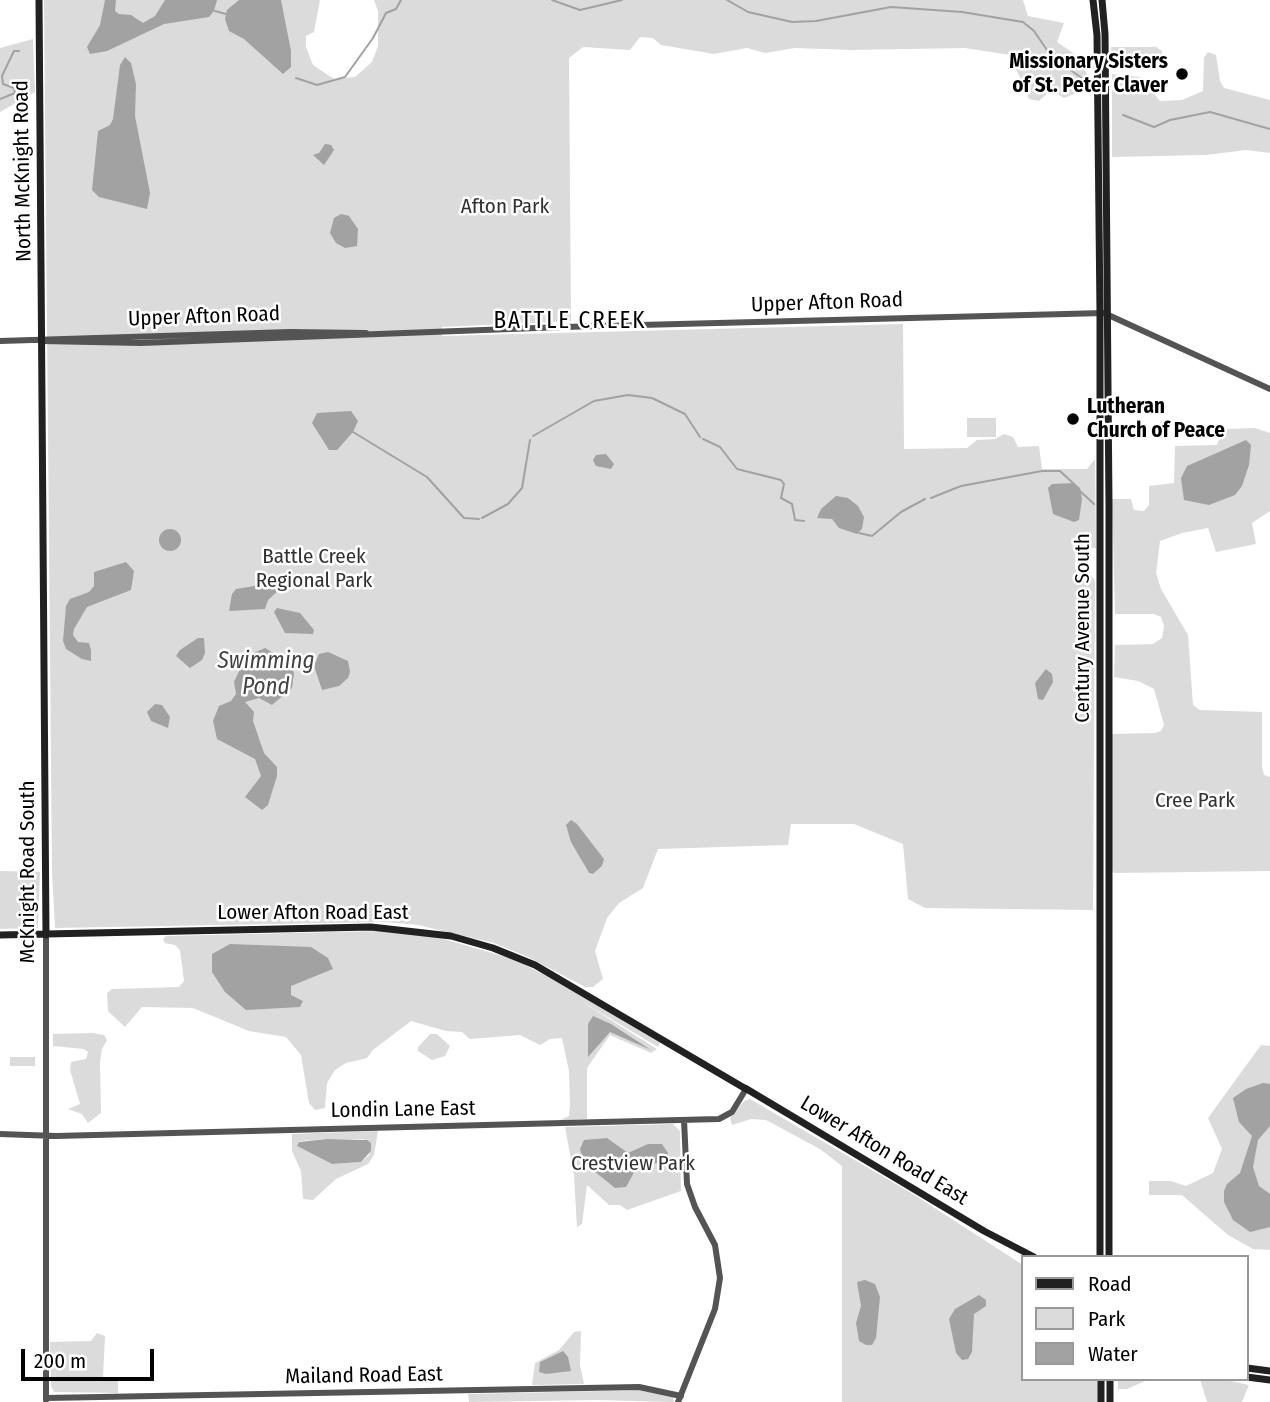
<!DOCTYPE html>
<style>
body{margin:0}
#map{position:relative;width:1270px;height:1402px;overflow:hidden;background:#fff;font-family:"Fira Sans Condensed",sans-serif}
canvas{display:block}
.legend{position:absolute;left:1021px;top:1255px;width:228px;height:126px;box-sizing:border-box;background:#fff;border:2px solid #999;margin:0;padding:9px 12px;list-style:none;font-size:21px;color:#000}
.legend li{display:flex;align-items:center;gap:14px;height:35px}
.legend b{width:35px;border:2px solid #999}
.scale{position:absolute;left:21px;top:1349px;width:133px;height:32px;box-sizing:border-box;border:4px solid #000;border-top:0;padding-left:9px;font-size:21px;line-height:24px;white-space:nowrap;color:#000;-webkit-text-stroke:5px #fff;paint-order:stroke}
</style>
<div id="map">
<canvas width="1270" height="1402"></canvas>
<ul class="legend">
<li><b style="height:9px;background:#212121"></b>Road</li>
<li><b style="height:19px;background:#dbdbdb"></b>Park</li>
<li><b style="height:19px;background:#a2a2a2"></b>Water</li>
</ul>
<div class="scale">200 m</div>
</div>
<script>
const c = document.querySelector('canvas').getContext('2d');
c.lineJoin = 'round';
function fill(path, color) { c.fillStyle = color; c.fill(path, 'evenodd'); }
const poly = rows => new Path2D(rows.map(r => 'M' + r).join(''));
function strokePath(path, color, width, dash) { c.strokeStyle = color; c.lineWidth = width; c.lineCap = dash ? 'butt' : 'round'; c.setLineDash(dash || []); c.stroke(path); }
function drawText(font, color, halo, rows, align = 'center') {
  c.font = font + ' "Fira Sans Condensed",sans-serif'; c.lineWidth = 5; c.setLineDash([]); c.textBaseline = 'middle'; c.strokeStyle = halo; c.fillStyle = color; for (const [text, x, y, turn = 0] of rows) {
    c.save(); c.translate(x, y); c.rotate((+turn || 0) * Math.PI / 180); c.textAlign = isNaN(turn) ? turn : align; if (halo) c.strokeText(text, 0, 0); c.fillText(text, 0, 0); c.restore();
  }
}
fill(poly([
 [44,0,320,0,314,32,306,36,306,47,313,65,334,79,355,77,372,62,378,46,378,11,374,0,1023,0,1028,16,1064,23,1057,42,1079,57,1089,79,1079,92,1064,98,1051,90,1039,101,1029,99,1010,55,965,48,852,50,795,48,765,53,747,48,714,54,661,45,653,38,640,37,630,50,583,47,569,58,571,321,442,327,442,336,903,324,904,449,967,448,977,440,995,439,1004,434,1013,437,1018,447,1039,446,1042,469,1087,469,1095,459,1096,548,1077,548,1075,553,1075,568,1088,571,1095,581,1093,910,925,908,908,899,903,844,854,824,791,824,788,845,658,849,643,888,619,903,607,918,595,951,603,979,593,987,585,987,528,957,494,943,418,925,385,922,55,928,52,872],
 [580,829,599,853,602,866,593,874,589,873,583,863],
 [33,39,35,92,0,112,0,48],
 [1111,47,1156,47,1162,51,1162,58,1152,67,1112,67],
 [1208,52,1216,55,1220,81,1224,88,1270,100,1270,153,1246,150,1206,155,1112,157,1112,74,1140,77,1160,101,1182,100,1203,91,1204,58],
 [967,418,996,418,996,437,967,437],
 [1255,428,1270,433,1270,511,1252,523,1256,544,1216,552,1208,528,1182,533,1160,541,1156,573,1161,589,1188,635,1193,705,1200,710,1262,712,1262,767,1264,775,1270,777,1270,871,1114,873,1113,871,1111,874,1112,734,1155,733,1161,731,1164,725,1154,689,1138,681,1114,677,1115,645,1153,644,1162,638,1164,626,1161,617,1154,614,1115,614,1112,499,1131,499,1134,510,1144,511,1149,505,1149,486,1174,483,1175,446,1217,445,1223,429],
 [0,871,40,872,38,928,0,929],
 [378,931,433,936,513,959,553,979,660,1043,658,1047,579,1000,657,1049,651,1053,610,1035,587,1068,587,1119,560,1120,569,1116,570,1105,569,1071,562,1038,550,1039,540,1045,520,1035,470,1039,462,1032,446,1031,411,1021,373,1050,367,1058,346,1063,335,1070,327,1083,325,1108,315,1110,309,1103,301,1055,286,1037,249,1031,193,1008,142,1007,125,1027,108,1011,107,993,112,989,179,987,184,981,180,950,175,945,165,943,163,939,166,936],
 [93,1033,104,1035,107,1040,102,1049,100,1062,101,1113,88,1123,82,1114,68,1109,80,1104,70,1070,71,1062,86,1059,88,1052,84,1049,53,1046,53,1034],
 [430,1034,437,1034,450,1046,445,1056,432,1060,418,1051,418,1047],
 [1261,1045,1270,1046,1270,1250,1253,1249,1228,1235,1182,1195,1149,1195,1149,1181,1171,1181,1186,1186,1213,1173,1222,1149,1208,1118],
 [10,1057,35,1057,35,1066,10,1066],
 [750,1099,913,1194,1023,1265,1023,1379,1098,1379,1098,1402,842,1402,842,1166,820,1149,766,1120,751,1119,732,1125,730,1118,744,1101],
 [673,1124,680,1131,681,1191,627,1210,620,1205,609,1205,587,1185,582,1224,577,1227,574,1176,565,1127],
 [378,1131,374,1155,368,1164,336,1179,313,1200,303,1199,301,1171,292,1151,292,1134],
 [327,1139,364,1139,371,1148,369,1155,361,1162,332,1164,297,1146,300,1141],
 [581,1331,580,1365,584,1384,532,1385,535,1363,559,1350,574,1332],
 [97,1333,105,1336,103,1377,118,1377,118,1393,54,1392,51,1386,50,1342,91,1341],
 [1118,1379,1150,1379,1127,1389,1118,1389],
 [1200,1379,1222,1379,1249,1385,1242,1402,1207,1402],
 [644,1390,673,1397,674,1402,596,1400,469,1402,468,1394]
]), '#dbdbdb');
fill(poly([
 [105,0,116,0,115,11,119,14,131,15,143,23,155,16,165,0,217,0,214,11,209,17,164,24,107,51,90,54,87,47,100,25],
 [239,0,281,0,291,51,291,67,283,74,244,39,229,31,225,19,227,10],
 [125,57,131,63,136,84,135,116,150,193,147,209,99,197,92,190,98,131,110,125,113,119,120,65],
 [325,144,331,145,334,150,324,165,313,155,319,153],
 [341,214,349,216,358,229,357,246,345,248,336,243,330,233,334,218],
 [351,411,358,421,353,432,337,450,329,450,312,423,317,413],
 [1246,440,1251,445,1249,465,1242,486,1235,495,1209,505,1184,500,1181,478,1187,466],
 [606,454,614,464,611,469,596,466,593,460,596,455],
 [1074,483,1080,488,1082,499,1079,520,1074,522,1053,514,1048,488,1052,484],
 [836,496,848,498,858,506,864,517,862,529,857,534,839,528,832,519,817,518,821,509],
 '159 540a11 11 0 1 1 22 0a11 11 0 1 1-22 0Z',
 [126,562,134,571,131,590,87,607,74,629,73,635,78,642,89,643,91,650,91,661,82,659,66,649,63,641,66,606,70,599,89,592,94,586,94,572],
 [272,583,278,583,281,588,268,600,265,609,229,611,232,594,236,589],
 [277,608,300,613,314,630,313,634,285,633,274,612],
 [198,638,204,638,205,653,202,660,190,668,176,656,180,650],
 [265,648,292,664,294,674,292,688,272,705,259,698,245,702,254,712,253,721,264,753,277,767,277,776,268,805,262,810,245,797,261,776,255,759,217,739,213,721,219,706,231,701,236,694,234,682,246,656],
 [328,652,348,661,350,672,348,678,339,686,322,690,314,666,319,654],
 [1046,669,1052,674,1053,682,1043,700,1038,699,1035,683],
 [155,704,162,705,170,717,168,728,151,721,147,712],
 [571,820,577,824,604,859,602,866,593,874,589,873,571,842,566,825],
 [230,944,311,947,328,958,333,969,291,986,291,995,303,1001,300,1007,246,1010,225,992,212,972,212,954],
 [593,1016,611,1024,651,1050,610,1032,588,1057,588,1024],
 [1263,1083,1270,1084,1270,1126,1258,1140,1253,1167,1259,1186,1270,1194,1270,1227,1250,1232,1233,1220,1224,1202,1224,1191,1227,1184,1240,1173,1252,1136,1239,1122,1233,1098,1246,1089],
 [607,1138,628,1153,648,1144,662,1144,668,1153,668,1161,637,1167,626,1187,615,1188,584,1163,580,1149,584,1140],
 [327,1139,367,1140,371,1143,371,1151,361,1162,332,1164,297,1146,299,1142],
 [865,1280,875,1284,880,1297,876,1338,872,1345,866,1345,859,1341,856,1323,861,1306,857,1282],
 [979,1295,986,1300,986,1306,974,1314,972,1352,968,1359,962,1360,956,1353,949,1319,955,1309],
 [563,1351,568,1357,571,1371,546,1374,539,1372,540,1362]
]), '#a2a2a2');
strokePath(poly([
 [552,0,580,10,622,0],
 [727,0,748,12,792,22,816,21,891,7,962,12,1023,22,1034,31,1051,56,1090,84],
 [215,11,226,14],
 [296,78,317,85,345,77,373,38,386,13,396,9,401,0],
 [0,99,15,93,14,88,3,84,2,76,14,51,19,51],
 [1123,115,1154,127,1170,120,1210,112,1270,129],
 [353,432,427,477,464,518,479,519],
 [533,436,594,401,628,395,652,398,685,414,700,437],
 [703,439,720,447,737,469,781,480,784,484,781,498,792,504,795,520,804,521],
 [1080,491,1094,504],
 [931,498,961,486,1042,471,1060,471,1074,484],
 [482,518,508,504,522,488,530,440],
 [859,533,872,536,901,512,925,499]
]), '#a2a2a2', 2);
strokePath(poly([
 [0,341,290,332,366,333],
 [42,341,141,343,563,327,1104,313,1270,389],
 [46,935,46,1400],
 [0,1134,56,1136,719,1119,732,1112,746,1089],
 [46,1398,639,1387,681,1396],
 [678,1402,715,1309,720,1278,715,1245,695,1207,687,1184,684,1120]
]), '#545454', 6);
strokePath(poly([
 [39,0,46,935],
 [1093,0,1097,35,1100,313,1100,1257],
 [1102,0,1105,34,1109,505,1109,1257],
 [0,935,371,927,451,936,493,948,535,965,746,1089],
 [745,1088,984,1231,1034,1257],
 [1247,1368,1270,1371],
 [1247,1377,1270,1380],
 [1101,1379,1101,1402],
 [1110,1379,1110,1402]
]), '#212121', 7);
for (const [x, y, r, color] of [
 [1182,74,7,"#000"],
 [1073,419,7,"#000"]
]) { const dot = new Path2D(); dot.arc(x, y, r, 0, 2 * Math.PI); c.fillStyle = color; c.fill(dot); strokePath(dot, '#fff', 2.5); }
drawText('bold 21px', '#000', '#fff', [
 ["Missionary Sisters",1168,62],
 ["of St. Peter Claver",1168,86],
 ["Lutheran",1087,407,"left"],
 ["Church of Peace",1087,431,"left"]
], 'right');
drawText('21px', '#000', '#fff', [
 ["North McKnight Road",23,171,-91],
 ["Upper Afton Road",827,303,-2],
 ["Upper Afton Road",204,317,-2],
 ["Century Avenue South",1083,628,-90],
 ["McKnight Road South",28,872,-90],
 ["Lower Afton Road East",313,913],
 ["Londin Lane East",403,1110,-1],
 ["Lower Afton Road East",884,1151,31],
 ["Mailand Road East",364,1376,-1]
]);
drawText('21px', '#323232', '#fff', [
 ["Afton Park",505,207],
 ["Battle Creek",314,557],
 ["Regional Park",314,581],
 ["Cree Park",1195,801],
 ["Crestview Park",633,1164]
]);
c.letterSpacing = '2px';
drawText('23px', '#000', '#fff', [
 ["BATTLE CREEK",570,322]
]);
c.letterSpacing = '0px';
drawText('italic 23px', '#434343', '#fff', [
 ["Swimming",266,662],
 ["Pond",266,688]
]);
</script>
